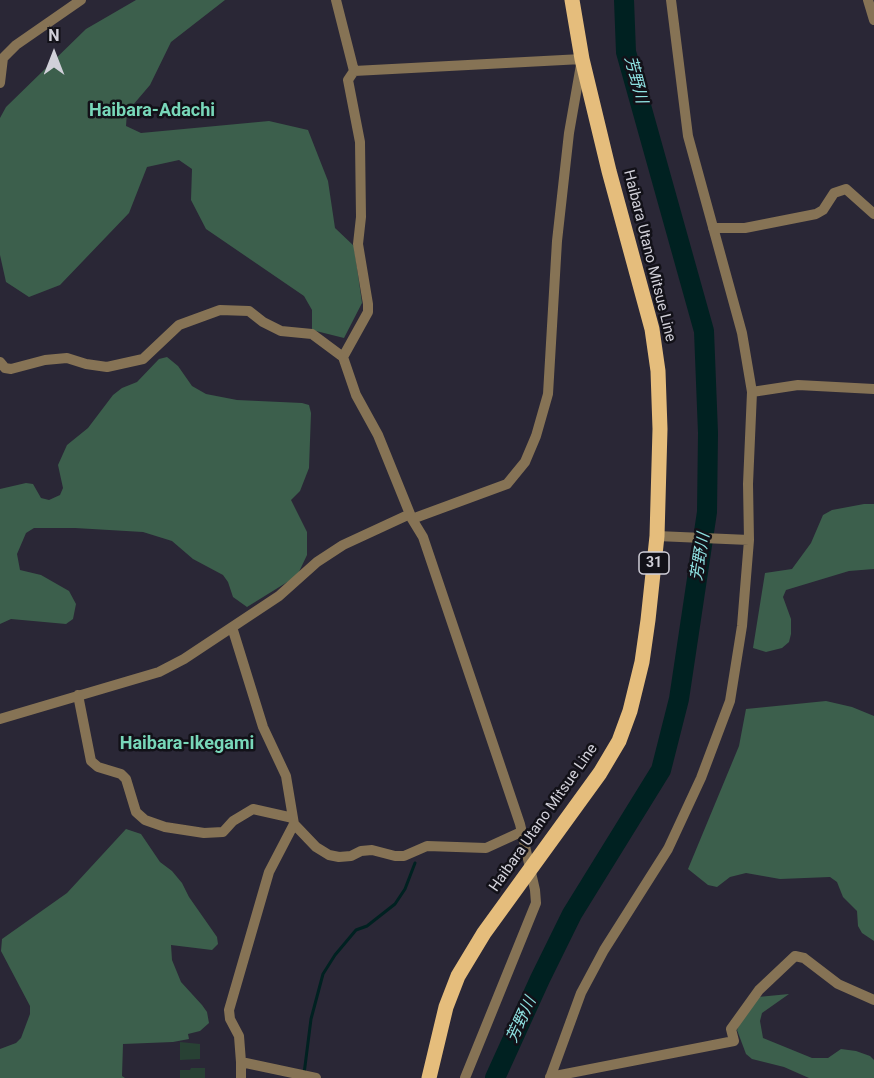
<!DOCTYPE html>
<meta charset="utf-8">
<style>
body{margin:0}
#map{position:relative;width:874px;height:1078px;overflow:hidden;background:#2a2736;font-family:Roboto,sans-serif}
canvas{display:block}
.north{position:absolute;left:24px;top:24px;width:60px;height:60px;-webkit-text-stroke:4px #121118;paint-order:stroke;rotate:0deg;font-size:16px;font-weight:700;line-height:24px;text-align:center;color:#d1d0d9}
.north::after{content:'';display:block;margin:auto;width:21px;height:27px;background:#d1d0d9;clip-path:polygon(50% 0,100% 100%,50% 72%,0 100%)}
</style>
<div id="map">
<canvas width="874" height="1078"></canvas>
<div class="north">N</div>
</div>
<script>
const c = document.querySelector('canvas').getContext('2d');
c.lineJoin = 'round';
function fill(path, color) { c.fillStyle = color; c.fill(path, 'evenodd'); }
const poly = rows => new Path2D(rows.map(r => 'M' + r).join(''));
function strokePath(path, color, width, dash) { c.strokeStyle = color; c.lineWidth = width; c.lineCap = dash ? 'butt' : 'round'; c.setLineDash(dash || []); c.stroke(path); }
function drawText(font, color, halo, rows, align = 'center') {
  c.font = font + ' Roboto,"Noto Sans JP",sans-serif'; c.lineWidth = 5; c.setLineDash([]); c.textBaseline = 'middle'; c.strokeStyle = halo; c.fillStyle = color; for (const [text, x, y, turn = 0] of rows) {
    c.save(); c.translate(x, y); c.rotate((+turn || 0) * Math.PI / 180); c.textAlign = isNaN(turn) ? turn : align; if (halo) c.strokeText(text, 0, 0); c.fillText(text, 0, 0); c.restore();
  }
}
fill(poly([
 [180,1042,200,1044,200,1059,180,1060],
 [191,1068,205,1068,205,1078,180,1078,180,1070,190,1070]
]), '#284134');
fill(poly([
 [136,0,225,0,171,42,150,85,127,112,126,126,141,133,269,121,308,130,328,181,335,228,354,246,362,303,344,338,312,330,312,310,304,296,206,229,191,200,192,169,179,160,147,167,129,213,60,285,29,297,6,282,0,255,0,118,6,107,86,29],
 [167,357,178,366,192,386,206,394,237,400,302,403,309,405,311,413,309,468,300,491,291,500,307,532,307,555,297,576,247,607,233,597,228,582,223,575,193,559,172,541,143,532,75,528,34,528,26,533,17,554,20,570,41,575,69,591,76,604,73,619,66,624,11,619,0,624,0,489,26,483,33,484,41,498,49,500,60,495,63,488,58,465,67,445,88,428,113,395,122,388,137,382,159,359],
 [864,504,874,504,874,569,849,571,786,590,783,597,791,619,791,634,789,642,782,648,766,652,753,648,765,573,792,569,811,543,823,515,832,510],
 [826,701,852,707,874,716,874,941,862,933,858,926,857,911,843,897,837,882,830,877,780,879,746,873,730,877,717,887,708,885,688,869,739,746,746,709],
 [126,829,141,834,160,862,172,871,182,883,189,897,217,937,218,944,212,950,171,945,172,960,181,982,202,1005,207,1012,209,1023,200,1031,188,1034,189,1039,173,1042,123,1044,122,1076,125,1078,0,1078,0,1049,16,1043,21,1038,30,1014,30,1006,1,951,2,939,67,893],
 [789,994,762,1013,760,1021,763,1038,812,1058,828,1058,841,1049,856,1051,870,1056,874,1060,874,1078,809,1078,784,1067,752,1059,746,1054,737,1030,747,1008,758,997]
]), '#3c5f4c');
strokePath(poly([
 [304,1074,311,1019,323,974,335,955,356,930,367,926,395,904,405,889,415,863]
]), '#002121', 3);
strokePath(poly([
 [495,1078,540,979,572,914,661,770,679,699,707,512,708,433,704,331,626,52,624,0]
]), '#002121', 20);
strokePath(poly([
 [336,0,354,71,348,80,360,142,361,217,358,244,368,304,368,312,343,357],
 [868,0,874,20],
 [354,71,582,59,569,133,557,241,548,394,536,436,525,462,507,484,412,519],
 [0,83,3,58,16,45,81,0],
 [713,228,745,228,816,214,823,210,834,193,846,189,874,214],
 [0,362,5,368,11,369,45,360,67,358,86,364,107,367,143,359,179,325,220,310,249,311,263,322,281,331,312,334,343,357,356,395,378,435,412,519,423,537,520,824,535,890,536,903,465,1078],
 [752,392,798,385,874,389],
 [657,536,749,540],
 [232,627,263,727,286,776,294,824,316,847,329,855,339,857,351,856,361,851,372,850,395,856,404,856,427,846,486,848,521,832],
 [78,695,91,761,98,767,121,774,126,779,136,812,145,820,165,827,204,833,223,832,233,821,253,809,293,818],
 [0,719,159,672,184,659,279,596,317,562,343,545,410,514],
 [294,824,269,872,229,1010,230,1019,239,1036,241,1062,316,1078],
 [550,1077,734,1041,731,1029,759,990,795,956,804,958,838,984,874,1000],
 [241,1078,241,1062],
 [550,1078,581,993,604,950,668,849,701,778,730,701,742,626,749,540,748,484,752,392,742,333,688,136,671,0]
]), '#867355', 10);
strokePath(poly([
 [429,1078,446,1007,458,976,484,933,600,773,619,741,630,711,642,662,648,620,657,536,660,429,658,371,652,329,609,171,582,59,572,0]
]), '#e5bd7c', 15);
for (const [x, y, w] of [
 [654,563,30]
]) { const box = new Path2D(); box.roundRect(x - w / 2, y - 11, w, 22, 4.5); c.fillStyle = '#121118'; c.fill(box); strokePath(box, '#d1d0d9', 1.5); }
drawText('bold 14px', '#d1d0d9', null, [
 ["31",654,563]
]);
drawText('15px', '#d1d0d9', '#121118', [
 ["Haibara Utano Mitsue Line",649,256,76],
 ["Haibara Utano Mitsue Line",544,818,-55]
]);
drawText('italic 16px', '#8fe2e2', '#121118', [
 ["芳野川",635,80,75],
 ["芳野川",701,557,-81],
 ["芳野川",522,1020,-65]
]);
drawText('bold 18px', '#78d7b9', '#121118', [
 ["Haibara-Adachi",152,111],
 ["Haibara-Ikegami",187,744]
]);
</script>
